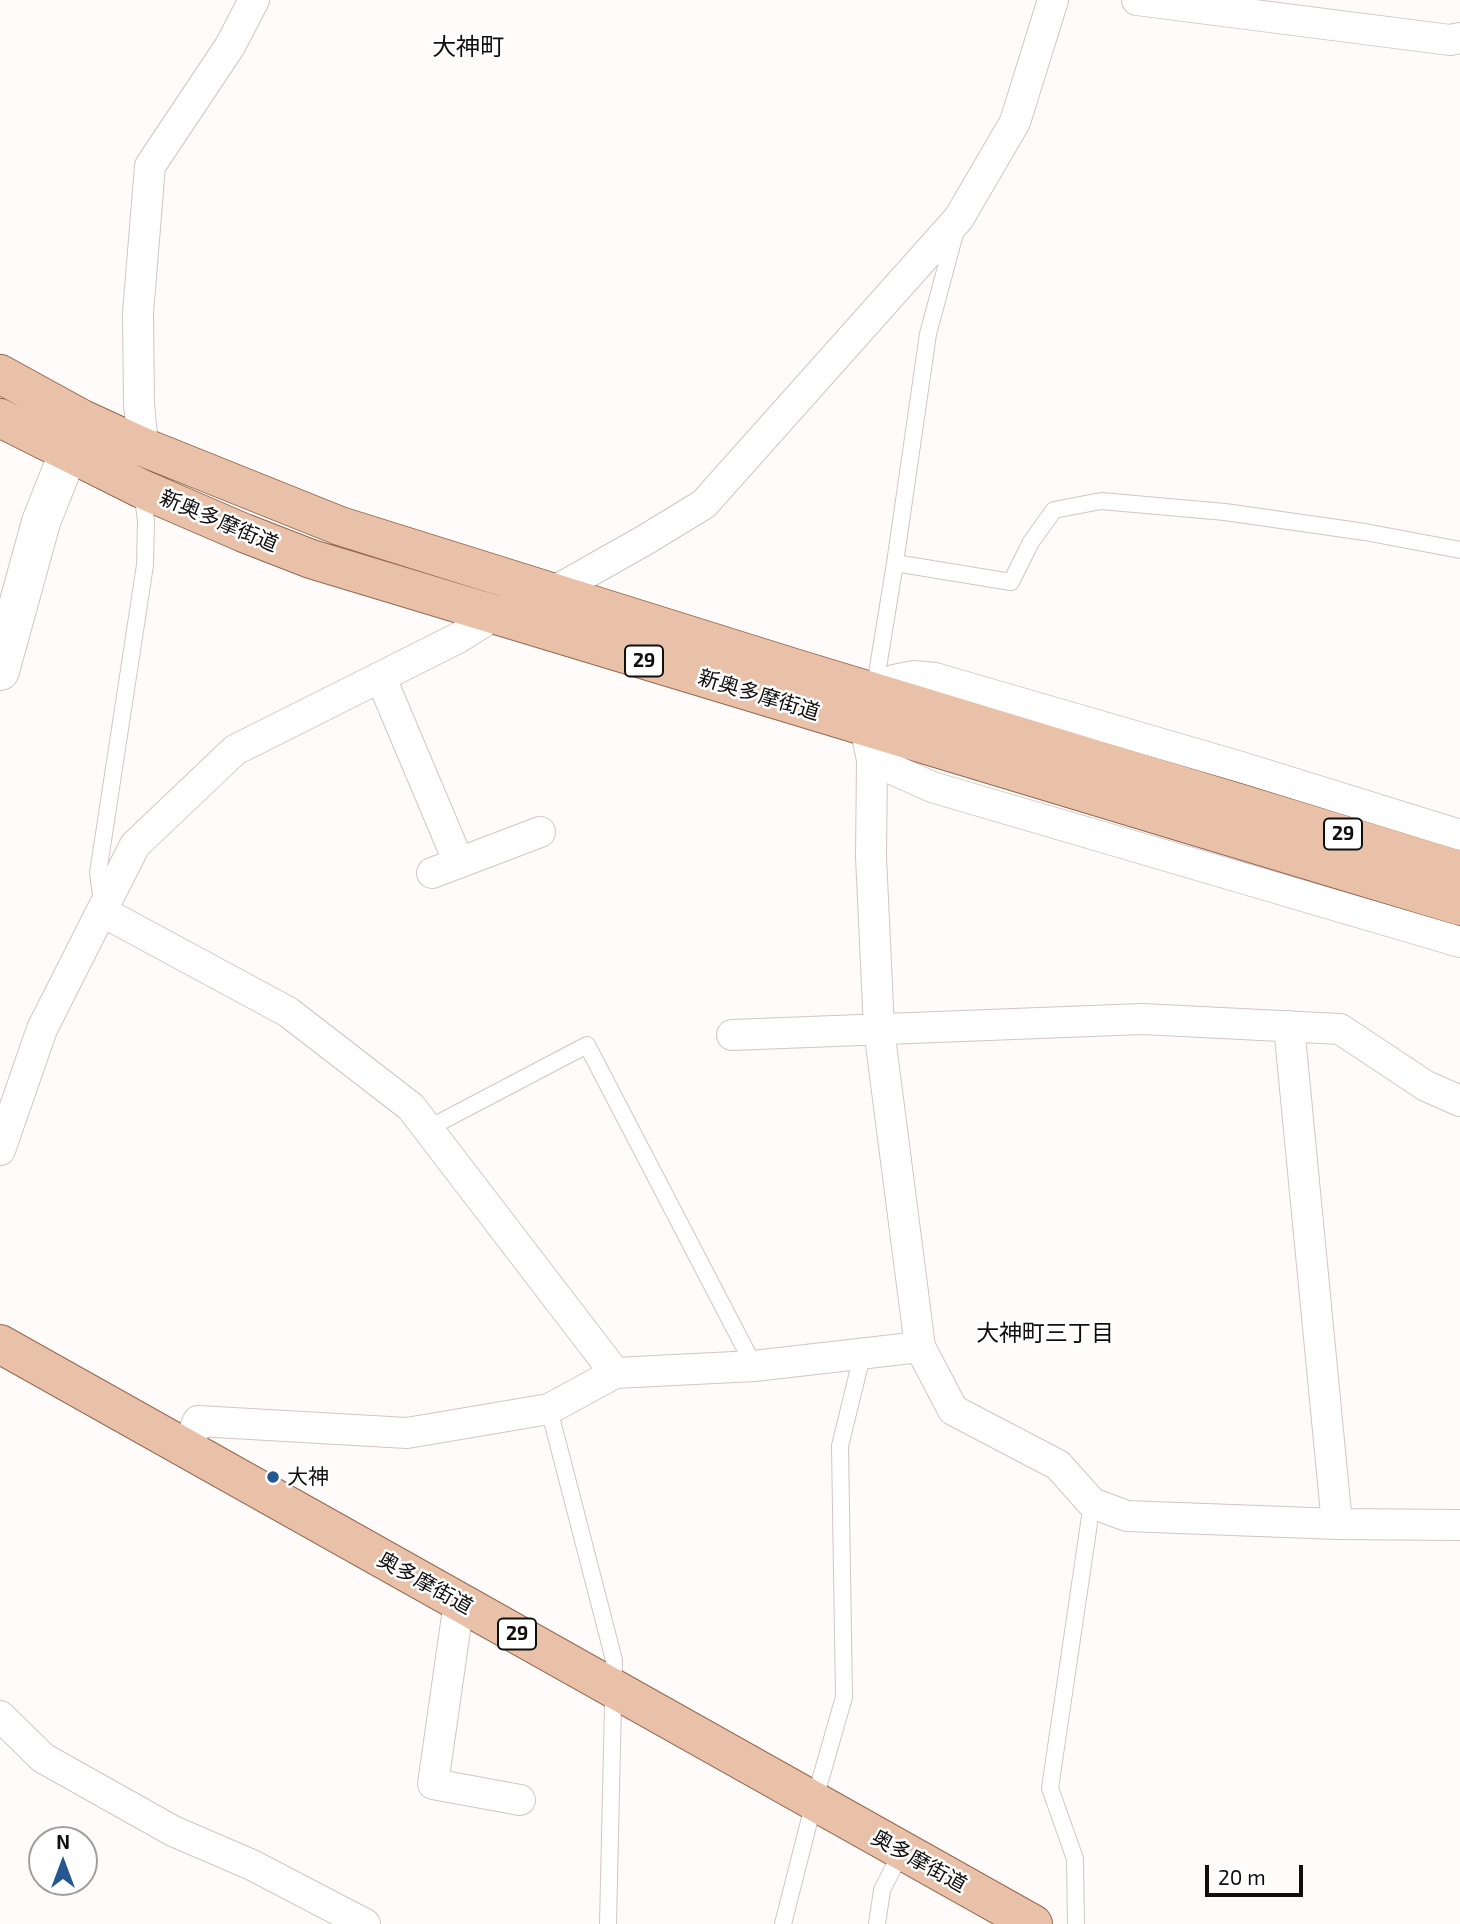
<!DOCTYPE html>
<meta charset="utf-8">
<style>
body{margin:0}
#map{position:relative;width:1460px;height:1924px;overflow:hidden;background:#fffbfa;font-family:"Exo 2",sans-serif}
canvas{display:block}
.north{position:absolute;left:28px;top:1826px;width:70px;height:70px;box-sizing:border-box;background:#fff;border:2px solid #a09f9f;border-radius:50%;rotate:0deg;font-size:19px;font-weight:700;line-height:28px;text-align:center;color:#110e0e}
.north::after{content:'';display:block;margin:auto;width:24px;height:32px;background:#255790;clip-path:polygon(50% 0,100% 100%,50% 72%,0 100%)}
.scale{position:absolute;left:1205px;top:1865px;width:98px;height:32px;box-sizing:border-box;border:4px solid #110e0e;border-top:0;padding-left:9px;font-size:21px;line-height:24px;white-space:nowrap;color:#110e0e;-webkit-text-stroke:5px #fff;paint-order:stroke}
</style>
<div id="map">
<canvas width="1460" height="1924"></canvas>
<div class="north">N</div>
<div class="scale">20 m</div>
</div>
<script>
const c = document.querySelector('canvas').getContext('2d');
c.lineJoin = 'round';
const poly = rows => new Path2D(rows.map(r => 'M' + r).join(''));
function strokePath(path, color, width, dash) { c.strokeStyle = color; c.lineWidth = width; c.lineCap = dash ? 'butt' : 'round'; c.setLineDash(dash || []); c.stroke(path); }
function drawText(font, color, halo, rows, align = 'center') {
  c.font = font + ' "Exo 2","Noto Sans JP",sans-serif'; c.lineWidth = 5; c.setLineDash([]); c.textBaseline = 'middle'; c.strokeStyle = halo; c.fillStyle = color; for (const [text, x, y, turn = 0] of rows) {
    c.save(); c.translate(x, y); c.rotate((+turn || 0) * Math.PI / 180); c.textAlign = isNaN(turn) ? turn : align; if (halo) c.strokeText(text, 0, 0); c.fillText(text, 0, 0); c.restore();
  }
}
const service = poly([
 [895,563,1011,582,1031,542,1054,510,1101,501,1225,512,1365,532,1460,550],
 [874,692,895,563,928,334,956,230],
 [102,902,98,873,145,565,146,521,142,491],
 [429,1128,587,1045,754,1366],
 [549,1409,614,1660,608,1924],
 [783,1924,814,1802,844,1697,840,1446,862,1356],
 [877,1924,882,1890,902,1851],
 [1076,1924,1075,1859,1050,1788,1092,1503]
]);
const minor = poly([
 [1137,0,1450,40,1460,38],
 [143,447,139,404,138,313,150,166,230,46,254,0],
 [381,678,459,863],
 [874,692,894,680,914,676,935,678,1241,767,1460,835],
 [865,727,872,760,871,857,879,1029,920,1347,953,1410,1058,1465,1092,1503,1127,1516,1337,1524,1460,1525],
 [872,760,932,787,1460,942],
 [432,873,540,832],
 [103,912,288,1012,411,1107,615,1373],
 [1289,1026,1337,1524],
 [732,1035,1142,1019,1340,1029,1426,1086,1460,1101],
 [0,1150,42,1029,135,845,235,750,458,638,493,616,553,592,645,540,704,504,959,218,1015,122,1053,0],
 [187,1448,198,1421,407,1433,549,1409,615,1373,754,1366,920,1347],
 [459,1602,433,1784,520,1800],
 [0,1716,43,1758,173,1831,252,1865,365,1924]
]);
const tertiary = poly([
 [0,671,41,522,81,421]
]);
const primary = poly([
 [0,374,82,419,143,447,340,526,794,668,1460,870],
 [0,418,142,489,244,533,311,559,1460,906],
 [0,1344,1033,1924]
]);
strokePath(service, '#d0c6c5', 18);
strokePath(minor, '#d0c6c5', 32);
strokePath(tertiary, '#d0c6c5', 40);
strokePath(primary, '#94684e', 40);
strokePath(service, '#fff', 16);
strokePath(minor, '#fff', 30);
strokePath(tertiary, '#fff', 38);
strokePath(primary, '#e9c1a9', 38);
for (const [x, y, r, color] of [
 [273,1477,7,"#255790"]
]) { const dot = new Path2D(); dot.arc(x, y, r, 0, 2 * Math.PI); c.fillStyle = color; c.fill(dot); strokePath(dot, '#fff', 2.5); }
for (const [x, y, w] of [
 [644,661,38],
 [1343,834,38],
 [517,1634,38]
]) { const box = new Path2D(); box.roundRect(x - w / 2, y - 15.5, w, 31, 5); c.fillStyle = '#fff'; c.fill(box); strokePath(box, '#110e0e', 2); }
drawText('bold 19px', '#110e0e', null, [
 ["29",644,661],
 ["29",1343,834],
 ["29",517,1634]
]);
drawText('21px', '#110e0e', '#fff', [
 ["新奥多摩街道",219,521,23],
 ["新奥多摩街道",759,695,17],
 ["奥多摩街道",425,1583,29],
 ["奥多摩街道",919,1861,29]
]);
drawText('21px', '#110e0e', '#fff', [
 ["大神",287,1477]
], 'left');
drawText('23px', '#110e0e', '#fff', [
 ["大神町三丁目",1045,1333]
]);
drawText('24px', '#110e0e', '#fff', [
 ["大神町",468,47]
]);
</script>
